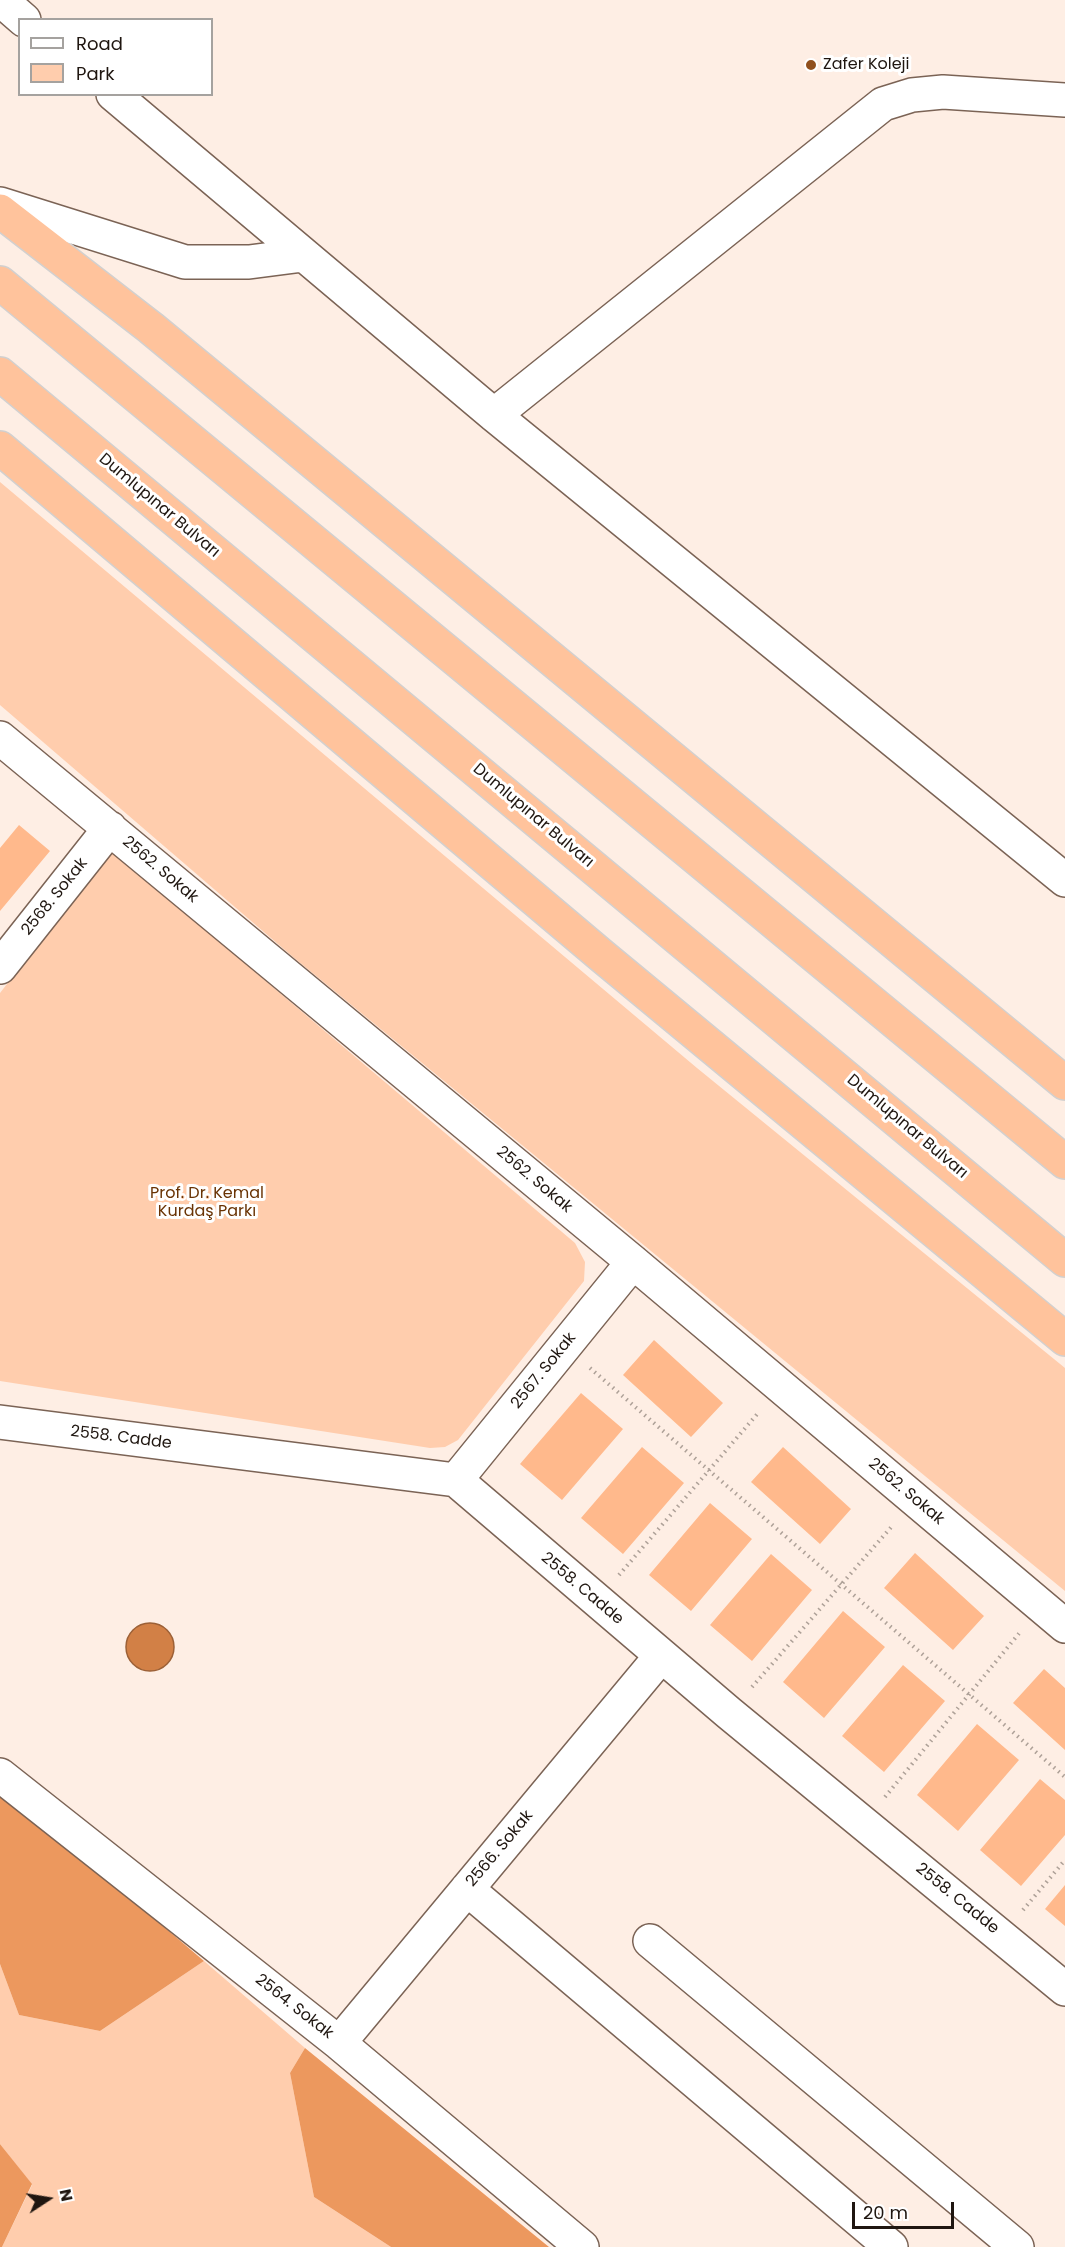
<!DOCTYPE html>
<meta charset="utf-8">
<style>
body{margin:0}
#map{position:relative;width:1065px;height:2247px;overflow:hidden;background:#feeee4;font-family:Poppins,sans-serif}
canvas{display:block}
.legend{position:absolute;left:18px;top:18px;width:195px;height:78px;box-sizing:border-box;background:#fff;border:2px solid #a5a29f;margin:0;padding:8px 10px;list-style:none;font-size:18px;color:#1f1610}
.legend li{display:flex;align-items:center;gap:12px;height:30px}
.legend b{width:30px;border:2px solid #a5a29f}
.north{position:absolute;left:18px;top:2169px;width:60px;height:60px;-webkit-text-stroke:4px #fff;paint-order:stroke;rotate:78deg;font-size:16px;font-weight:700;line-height:24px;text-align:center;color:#1f1610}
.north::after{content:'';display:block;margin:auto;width:21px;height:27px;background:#1f1610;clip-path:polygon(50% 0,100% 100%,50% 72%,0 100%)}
.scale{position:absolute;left:852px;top:2202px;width:102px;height:27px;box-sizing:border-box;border:3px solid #1f1610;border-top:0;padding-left:8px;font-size:18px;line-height:21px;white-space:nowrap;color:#1f1610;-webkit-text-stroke:4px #fff;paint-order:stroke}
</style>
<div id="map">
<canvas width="1065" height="2247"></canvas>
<ul class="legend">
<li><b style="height:8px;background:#fff"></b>Road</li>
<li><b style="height:16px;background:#ffcdad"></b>Park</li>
</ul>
<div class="north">N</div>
<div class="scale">20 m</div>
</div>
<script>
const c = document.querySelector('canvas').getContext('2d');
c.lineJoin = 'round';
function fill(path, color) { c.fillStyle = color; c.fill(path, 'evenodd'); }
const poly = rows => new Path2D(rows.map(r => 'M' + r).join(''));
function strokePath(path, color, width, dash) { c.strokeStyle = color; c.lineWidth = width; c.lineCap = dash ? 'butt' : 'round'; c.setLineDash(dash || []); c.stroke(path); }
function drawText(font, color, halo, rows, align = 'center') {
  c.font = font + ' Poppins,sans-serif'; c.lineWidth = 6; c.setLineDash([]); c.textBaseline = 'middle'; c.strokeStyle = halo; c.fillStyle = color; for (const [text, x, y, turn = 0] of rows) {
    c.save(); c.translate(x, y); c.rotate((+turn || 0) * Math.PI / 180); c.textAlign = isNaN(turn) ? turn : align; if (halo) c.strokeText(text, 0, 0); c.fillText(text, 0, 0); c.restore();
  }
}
fill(poly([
 [0,482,697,1068,1065,1368,1065,1591,293,957,0,705],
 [111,850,575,1243,585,1262,584,1281,458,1440,445,1447,430,1448,0,1381,0,993],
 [204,1961,305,2048,290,2073,314,2197,391,2247,2,2247,32,2185,0,2144,0,1964,19,2015,100,2031]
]), '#ffcdad');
fill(poly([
 [0,1787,204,1961,100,2031,19,2015,0,1964],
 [305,2048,549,2247,391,2247,314,2197,290,2073],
 [0,2144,32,2184,2,2247,0,2247]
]), '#ec985e');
const water = poly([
 '126 1647a24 24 0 1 1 48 0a24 24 0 1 1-48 0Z'
]);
fill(water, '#d28046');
strokePath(water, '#9c6036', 1.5);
fill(poly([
 [19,825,50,851,0,911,0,848],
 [654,1340,723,1403,691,1437,623,1375],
 [581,1393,623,1429,562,1500,520,1464],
 [642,1447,684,1483,623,1554,581,1518],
 [783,1447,851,1509,820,1544,751,1482],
 [710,1503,752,1539,691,1611,649,1575],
 [915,1553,984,1616,953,1650,884,1588],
 [771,1554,812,1590,752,1661,710,1625],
 [843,1611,885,1647,824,1718,783,1682],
 [903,1665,945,1701,884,1772,842,1736],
 [1044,1669,1065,1688,1065,1750,1013,1703],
 [977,1724,1019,1760,958,1831,917,1795],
 [1040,1779,1065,1800,1065,1835,1021,1886,980,1850],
 [1065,1885,1065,1926,1045,1909]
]), '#ffb98c');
const street = poly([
 [1,0,24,20],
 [113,94,494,415,1065,880],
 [0,204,185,262,249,262,303,255],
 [494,415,883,104,912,95,943,92,1065,100],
 [0,738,633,1262,1065,1626],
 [0,967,110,828],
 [0,1422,456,1480,729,1713,1065,1989],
 [456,1480,633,1262],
 [0,1775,339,2043,582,2247],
 [467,1889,891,2247],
 [650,1941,1017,2247],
 [339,2043,661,1656]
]);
const highway = poly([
 [0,211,151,328,1065,1083],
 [0,283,1065,1162],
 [0,374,1065,1260],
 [0,448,602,956,1065,1339]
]);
strokePath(street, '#7b6355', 36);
strokePath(highway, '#d2d0cf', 36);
strokePath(poly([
 [590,1368,1065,1777],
 [619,1575,759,1412],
 [752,1687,893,1525],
 [885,1797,1021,1631],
 [1023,1910,1065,1860]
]), '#aea198', 4, [1.5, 4.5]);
strokePath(street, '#fff', 33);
strokePath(highway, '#ffc39c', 33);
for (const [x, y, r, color] of [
 [811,65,6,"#904f1c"]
]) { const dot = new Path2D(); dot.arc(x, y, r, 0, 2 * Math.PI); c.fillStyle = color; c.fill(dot); strokePath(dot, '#fff', 2); }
drawText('16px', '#1f1610', '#fff', [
 ["Zafer Koleji",823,65]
], 'left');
drawText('16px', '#1f1610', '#fff', [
 ["Dumlupınar Bulvarı",159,506,40],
 ["Dumlupınar Bulvarı",533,816,40],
 ["2562. Sokak",160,870,40],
 ["2568. Sokak",55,897,-51],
 ["Dumlupınar Bulvarı",907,1127,40],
 ["2562. Sokak",534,1180,40],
 ["2567. Sokak",544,1371,-51],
 ["2558. Cadde",121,1438,7],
 ["2562. Sokak",906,1492,40],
 ["2558. Cadde",582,1589,40],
 ["2566. Sokak",500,1849,-50],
 ["2558. Cadde",957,1899,39],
 ["2564. Sokak",294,2007,38]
]);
drawText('16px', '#693304', '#fff', [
 ["Prof. Dr. Kemal",207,1194],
 ["Kurdaş Parkı",207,1212]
]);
</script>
